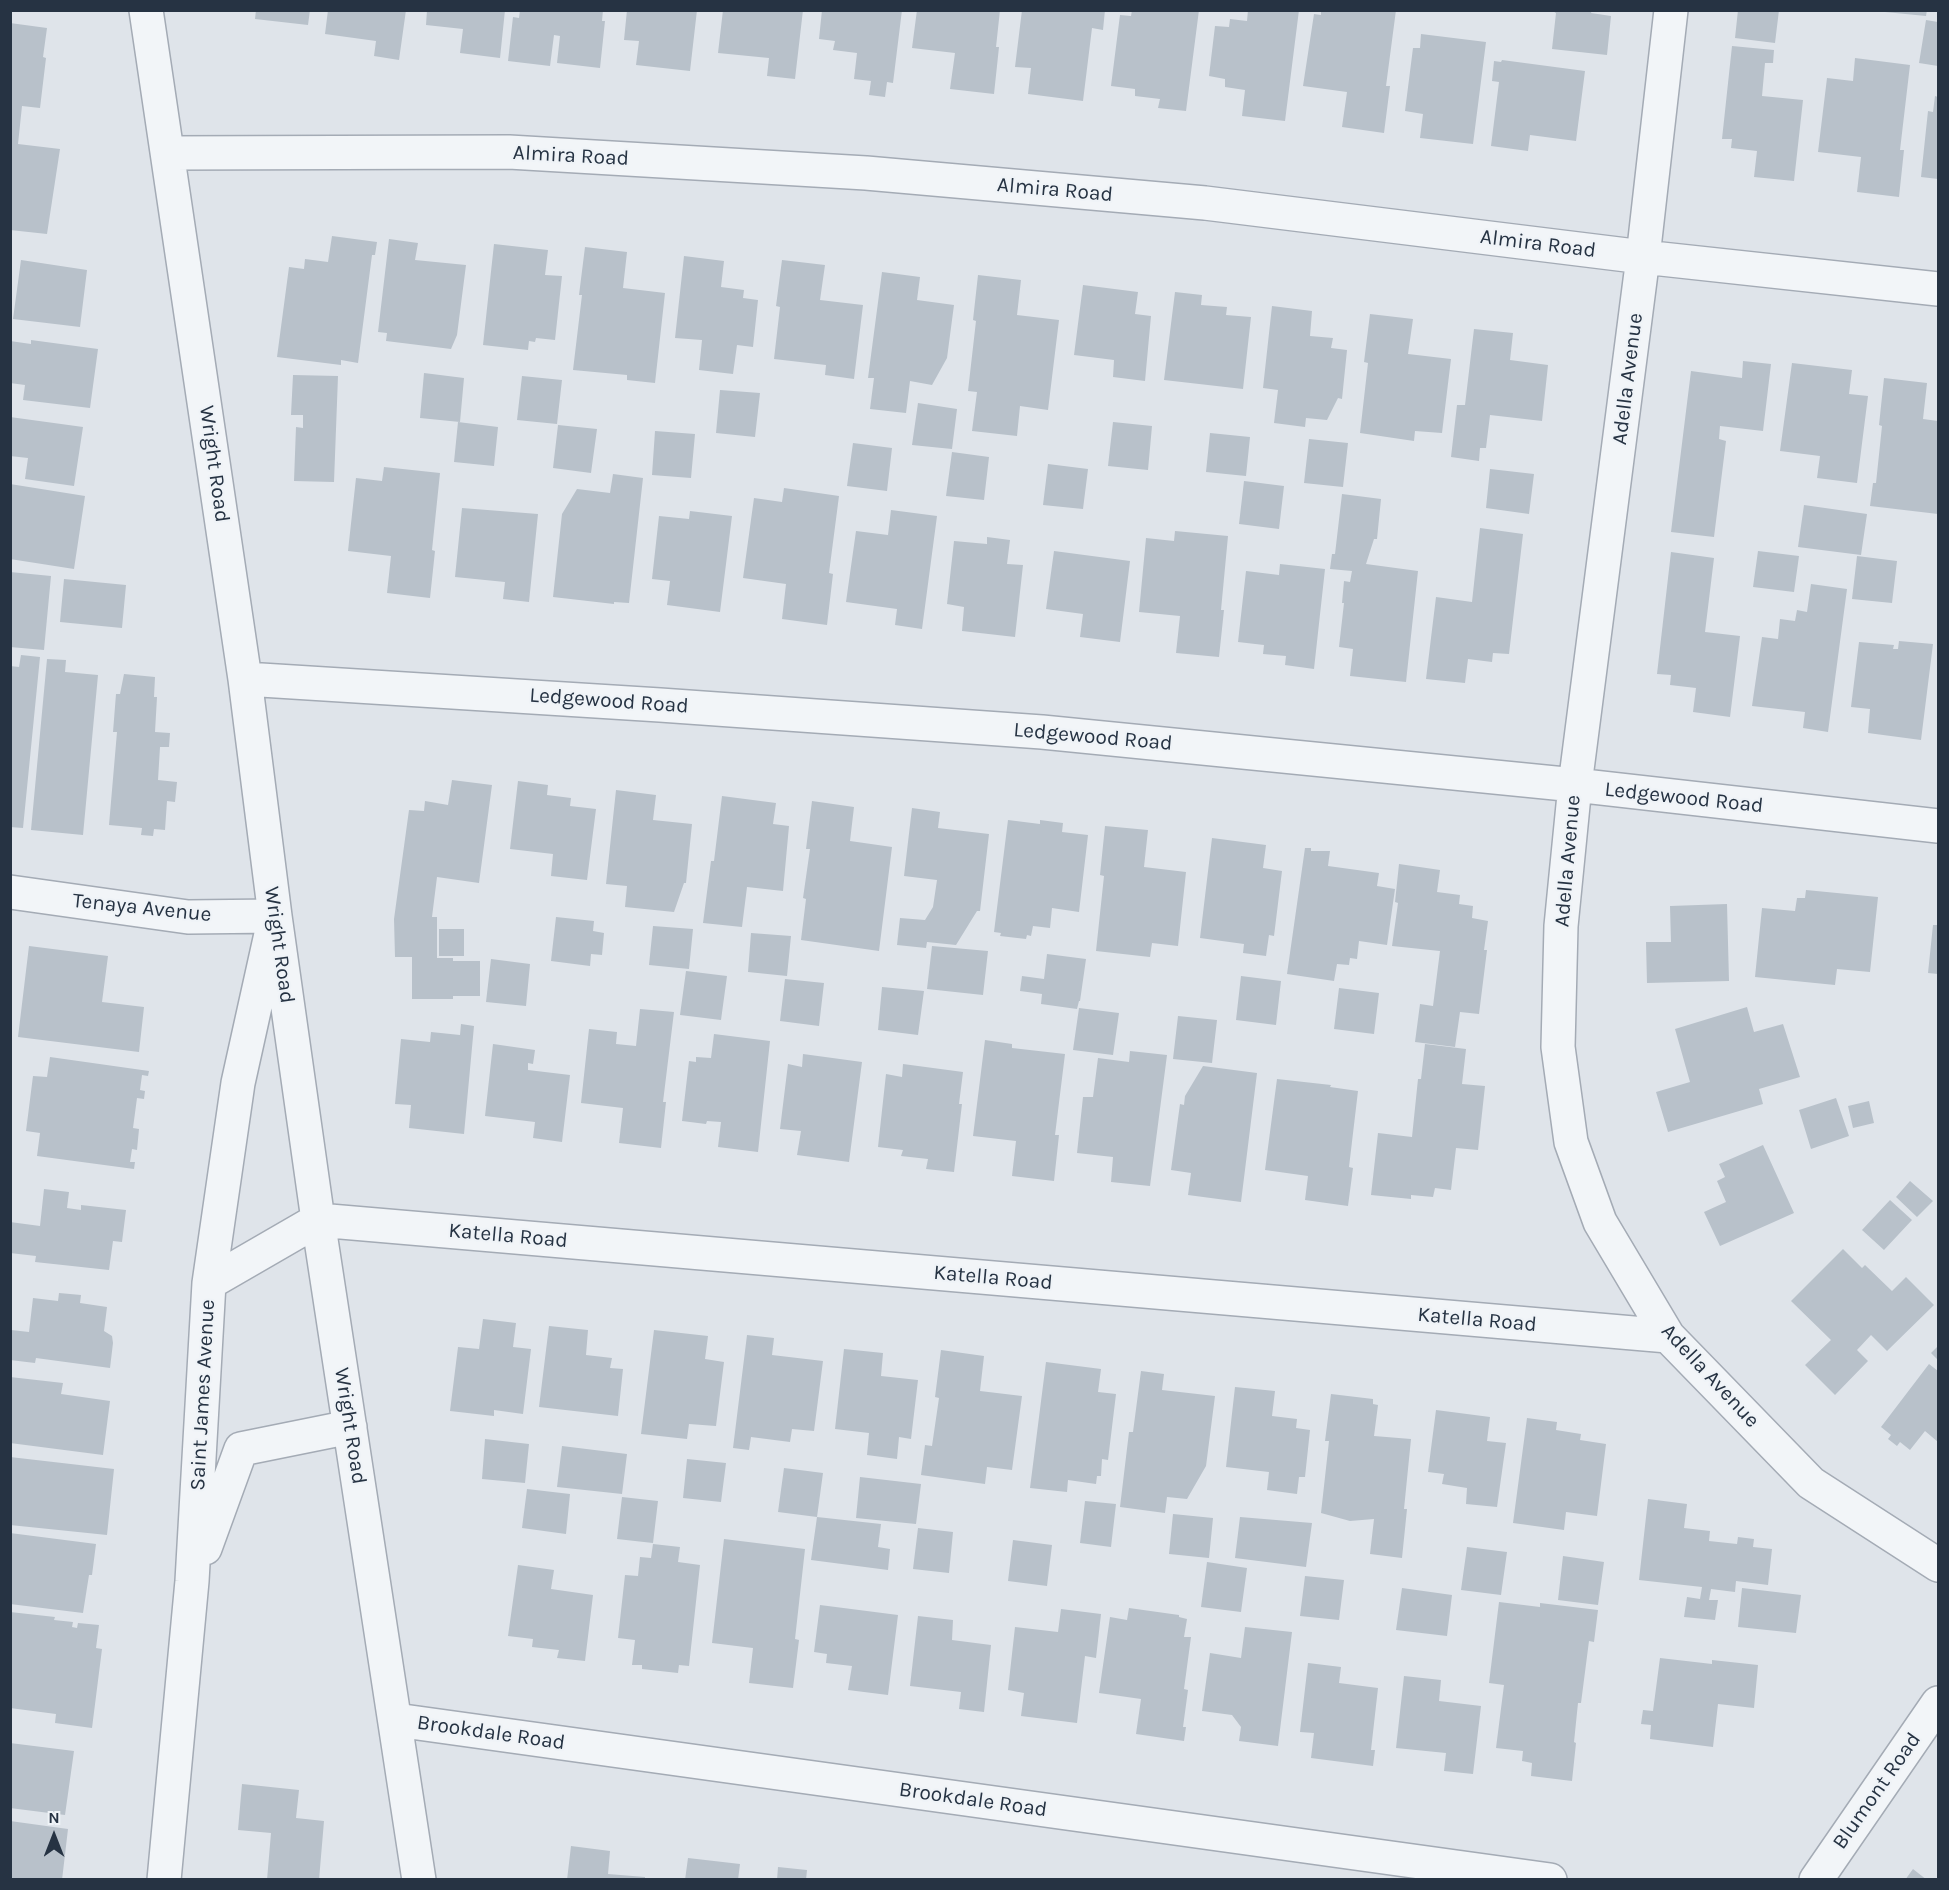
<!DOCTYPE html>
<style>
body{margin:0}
#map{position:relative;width:1949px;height:1890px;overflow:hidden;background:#dfe4ea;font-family:Karla,sans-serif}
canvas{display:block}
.frame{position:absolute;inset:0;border:12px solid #263343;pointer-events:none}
.north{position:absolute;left:24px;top:1806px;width:60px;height:60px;-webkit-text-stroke:4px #eff3f7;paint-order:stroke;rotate:0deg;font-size:16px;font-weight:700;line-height:24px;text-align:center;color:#263343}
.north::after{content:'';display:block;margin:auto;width:21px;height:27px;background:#263343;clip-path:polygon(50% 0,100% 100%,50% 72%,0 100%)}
</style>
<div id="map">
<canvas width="1949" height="1890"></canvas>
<div class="frame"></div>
<div class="north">N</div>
</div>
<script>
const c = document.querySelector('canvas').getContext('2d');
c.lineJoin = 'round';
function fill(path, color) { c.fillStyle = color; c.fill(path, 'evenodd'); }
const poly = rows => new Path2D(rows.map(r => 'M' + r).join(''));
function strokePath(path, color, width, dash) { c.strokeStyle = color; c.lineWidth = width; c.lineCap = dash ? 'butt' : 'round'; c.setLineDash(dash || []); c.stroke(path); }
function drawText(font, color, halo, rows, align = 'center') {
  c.font = font + ' Karla,sans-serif'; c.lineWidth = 4.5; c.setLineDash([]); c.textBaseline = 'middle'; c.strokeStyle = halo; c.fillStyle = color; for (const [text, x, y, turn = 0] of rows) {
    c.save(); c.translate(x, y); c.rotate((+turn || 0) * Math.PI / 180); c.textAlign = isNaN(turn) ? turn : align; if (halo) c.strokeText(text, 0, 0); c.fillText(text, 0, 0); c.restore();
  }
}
fill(poly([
 [256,10,310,10,308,25,255,19],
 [328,10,406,10,399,60,374,56,376,41,325,34],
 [427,10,505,10,500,58,460,53,463,29,426,25],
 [520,10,603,10,602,21,605,21,600,68,557,63,560,36,554,35,550,66,508,61,513,17,519,18],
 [627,10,697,10,690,71,636,65,639,41,624,40],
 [723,10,803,10,795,79,767,76,769,58,718,53],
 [822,10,902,10,893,83,887,82,885,97,869,95,871,81,854,79,857,53,833,50,835,41,819,39],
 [917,10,1000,10,996,47,999,47,994,94,950,89,955,53,912,48],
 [1022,10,1105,10,1103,30,1092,28,1083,101,1028,94,1031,68,1015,67],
 [1132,10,1199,10,1186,111,1158,108,1160,99,1135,96,1135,89,1111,86,1120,15,1131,16],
 [1248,10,1299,10,1285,121,1242,116,1245,90,1225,87,1225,79,1209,76,1215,26,1229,27,1230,19,1247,21],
 [1321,10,1396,10,1386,86,1390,86,1384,133,1342,127,1347,92,1303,86,1314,14,1321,15],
 [1551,10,1592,10,1591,13,1611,16,1607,55,1552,49,1556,13],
 [1738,10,1779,10,1775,43,1735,38],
 [1885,10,1927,10,1926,16,1885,12],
 [1926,20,1938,22,1938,66,1919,63],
 [10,23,47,28,43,57,46,58,40,108,22,106,18,144,60,149,47,234,10,230],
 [1421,34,1486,42,1473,144,1420,138,1423,114,1405,111,1413,48,1420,48],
 [1732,46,1774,50,1773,63,1765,63,1762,96,1803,100,1794,181,1754,177,1757,151,1731,148,1732,139,1722,139],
 [1855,58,1910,65,1900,150,1904,150,1899,197,1857,192,1861,157,1818,152,1827,78,1853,81],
 [1502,60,1585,71,1576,141,1530,135,1528,151,1491,146,1499,82,1492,81,1494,61,1501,62],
 [1935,96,1938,97,1938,179,1921,177,1928,111,1933,112],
 [332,236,377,242,375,255,372,255,358,363,341,360,341,365,277,357,289,267,304,269,305,259,328,262],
 [389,239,418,243,415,260,466,265,457,335,451,349,386,341,387,333,378,332],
 [494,244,548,250,545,275,562,276,555,340,536,338,535,342,529,341,528,350,483,345],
 [585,247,627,252,623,288,665,293,655,383,627,380,627,375,573,370,582,295,579,295],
 [684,256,724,261,721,287,744,290,743,298,758,300,753,347,737,345,733,374,699,370,702,340,675,338],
 [21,260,87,270,80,327,13,319],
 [782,260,825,265,820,300,863,305,854,379,825,375,826,365,774,359,780,307,776,306],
 [882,272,920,277,917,300,954,305,947,358,932,385,910,381,906,413,870,409,874,378,868,378],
 [978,275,1021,280,1017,315,1059,320,1048,410,1020,406,1017,436,972,431,977,392,968,391,976,321,973,320],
 [1083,285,1138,292,1135,314,1151,316,1145,381,1113,377,1114,360,1074,355],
 [1175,292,1202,295,1201,305,1227,307,1226,315,1251,317,1243,389,1164,380],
 [1272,306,1312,311,1310,336,1333,338,1331,348,1347,350,1342,399,1338,398,1327,420,1306,418,1305,427,1274,423,1278,390,1263,388],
 [1370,314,1413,319,1408,354,1451,359,1442,433,1415,431,1414,441,1360,433,1368,363,1364,362],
 [1474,329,1513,333,1510,360,1548,365,1542,421,1490,415,1486,448,1480,448,1479,461,1451,457,1457,405,1465,405],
 [31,340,98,349,90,408,23,400,25,385,10,383,10,341,31,344],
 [1743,361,1771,364,1763,431,1720,426,1719,439,1726,441,1714,537,1671,532,1691,371,1742,378],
 [1792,363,1852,370,1849,394,1868,396,1857,483,1817,478,1820,456,1780,451],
 [424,373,464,378,460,422,420,418],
 [293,375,338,376,334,482,294,481,296,427,303,428,303,415,291,415],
 [522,376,562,380,557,424,517,420],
 [1884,378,1927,383,1923,419,1938,421,1938,514,1870,506,1873,483,1876,483,1882,426,1879,425],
 [720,390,760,393,755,437,716,433],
 [918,403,957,409,952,449,912,445],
 [10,417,83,427,74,486,25,479,28,458,10,456],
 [458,422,498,427,494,466,454,462],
 [1113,422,1152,426,1148,470,1108,466],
 [558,425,597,429,591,473,553,468],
 [655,431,695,434,691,478,652,475],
 [1210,433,1250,437,1246,476,1206,472],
 [1309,439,1348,443,1343,487,1304,483],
 [853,443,892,448,887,491,847,486],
 [952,452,989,457,984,500,946,496],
 [1048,464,1088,469,1083,509,1043,505],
 [384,467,440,473,432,550,435,551,430,598,387,593,391,556,348,551,356,478,382,481],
 [1490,469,1534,474,1529,514,1486,508],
 [613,474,643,478,629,603,614,602,614,604,553,597,562,514,577,489,610,493],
 [1244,481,1284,486,1279,529,1239,524],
 [10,484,85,496,74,569,10,559],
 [784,488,839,496,829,573,833,574,827,625,782,619,786,584,743,578,754,498,782,502],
 [1342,494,1381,499,1377,539,1374,539,1366,564,1418,571,1406,682,1350,676,1353,649,1339,647,1344,603,1342,603,1344,581,1350,582,1352,571,1330,569,1332,554,1335,554],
 [1804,505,1867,514,1861,555,1798,547],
 [462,508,538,514,529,602,503,599,505,582,455,577],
 [891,510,937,516,922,629,895,625,897,609,846,602,856,531,888,535],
 [690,511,732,516,720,612,667,605,670,581,652,579,659,516,689,519],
 [1480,528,1523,534,1509,654,1493,653,1492,662,1468,659,1465,683,1426,679,1436,597,1472,602],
 [1175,531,1228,536,1221,610,1224,610,1219,657,1176,653,1180,616,1139,612,1146,538,1174,541],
 [987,537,1010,540,1007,564,1023,565,1015,637,962,631,964,607,947,604,954,541,987,544],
 [1054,551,1130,561,1120,642,1080,637,1083,614,1046,609],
 [1758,551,1799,556,1794,592,1753,587],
 [1671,552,1714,558,1705,632,1740,636,1730,717,1693,712,1696,688,1670,685,1671,675,1657,674],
 [1857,556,1897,561,1892,603,1852,599],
 [1280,564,1325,569,1314,669,1285,665,1286,656,1263,654,1264,645,1238,642,1246,571,1279,575],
 [10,572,51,576,44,650,10,647],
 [64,579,126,585,122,628,60,622],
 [1811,584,1847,589,1828,732,1803,728,1805,712,1752,706,1762,637,1778,639,1780,619,1795,621,1797,610,1807,612],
 [1899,641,1933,644,1921,740,1868,733,1870,709,1851,707,1859,642,1894,645,1893,649,1898,649],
 [21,655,40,657,23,828,10,827,10,666,19,667],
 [47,659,66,660,65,672,98,675,83,835,31,830],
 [124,674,155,677,154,697,157,697,155,732,170,733,169,747,160,747,158,780,177,782,175,802,167,801,165,830,154,829,153,836,141,835,142,828,109,825,117,732,113,732,116,694,120,694],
 [452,780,492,785,479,883,437,877,432,917,437,917,437,958,453,958,453,961,480,961,480,996,453,996,453,999,412,999,412,957,395,957,394,919,409,810,424,811,425,801,448,805],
 [518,781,548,785,547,795,571,798,570,806,596,809,587,880,551,876,553,854,510,849],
 [616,790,656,795,653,820,692,824,686,883,684,883,674,912,625,907,627,886,606,884],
 [722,796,776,803,773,824,789,826,783,891,747,887,742,927,703,923,711,861,714,861],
 [812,801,854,807,850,841,892,847,879,951,801,940,806,899,803,898,810,849,806,849],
 [912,808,940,812,938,828,989,834,980,911,977,911,956,945,927,942,926,948,897,945,900,918,925,920,933,907,937,880,904,876],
 [1008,820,1040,824,1040,820,1063,823,1062,832,1088,835,1079,912,1052,908,1050,928,1033,926,1031,936,1027,935,1026,939,1000,936,1001,933,994,932],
 [1105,826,1148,830,1144,867,1186,872,1178,946,1152,943,1150,957,1096,951,1104,876,1100,875],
 [1212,838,1266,845,1263,868,1282,871,1274,936,1269,935,1266,956,1243,953,1244,944,1200,938],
 [1305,848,1311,848,1311,851,1330,851,1328,866,1379,873,1377,886,1395,889,1387,945,1359,941,1357,959,1350,958,1349,965,1337,964,1334,981,1287,974],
 [1399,864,1440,870,1437,892,1460,895,1459,904,1473,906,1472,918,1488,921,1484,950,1487,950,1479,1014,1460,1012,1455,1047,1415,1042,1420,1004,1433,1006,1440,951,1392,946,1398,903,1395,902],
 [1806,890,1878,897,1870,972,1837,969,1835,985,1755,977,1762,908,1795,911,1797,898,1805,898],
 [1727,904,1729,981,1647,983,1646,942,1671,942,1670,906],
 [556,917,594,921,593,931,604,933,602,955,591,954,590,966,551,961],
 [1933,925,1938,925,1938,974,1928,973],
 [653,926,693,929,689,969,649,965],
 [439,929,464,929,464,956,439,956],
 [751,933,791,936,787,976,748,972],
 [29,946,108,956,102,1002,144,1007,139,1052,18,1037],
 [932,946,988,951,983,995,927,989],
 [1047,954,1086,959,1080,1001,1079,1001,1077,1009,1041,1004,1042,994,1020,991,1022,976,1044,979],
 [491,959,530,964,526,1006,486,1002],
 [686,971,727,976,721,1020,680,1015],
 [1241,976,1281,981,1276,1025,1236,1020],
 [785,979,824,983,819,1026,780,1021],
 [882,987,924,991,918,1035,878,1030],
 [1339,988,1379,993,1374,1034,1334,1029],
 [1747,1007,1754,1032,1783,1024,1800,1077,1759,1089,1763,1104,1668,1132,1656,1092,1690,1082,1675,1029],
 [1079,1008,1119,1013,1113,1055,1073,1050],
 [640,1009,674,1012,663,1102,666,1102,661,1148,619,1143,623,1108,581,1103,589,1029,617,1032,616,1044,636,1046],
 [1178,1016,1217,1020,1212,1063,1173,1059],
 [461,1024,474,1026,464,1134,409,1128,411,1105,395,1104,401,1039,430,1042,431,1032,460,1035],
 [714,1034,770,1041,758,1152,718,1147,721,1122,707,1121,706,1124,682,1121,689,1061,696,1062,696,1057,711,1058],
 [985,1040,1012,1044,1012,1048,1065,1054,1055,1135,1059,1135,1054,1181,1012,1176,1016,1141,973,1136],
 [493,1044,535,1050,533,1064,528,1063,528,1070,570,1075,562,1142,533,1138,535,1122,485,1116],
 [1425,1044,1466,1049,1462,1084,1485,1086,1478,1150,1456,1148,1451,1190,1435,1188,1433,1197,1411,1195,1411,1199,1371,1195,1378,1133,1412,1137,1418,1079,1421,1079],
 [1130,1051,1167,1055,1150,1186,1111,1182,1113,1157,1077,1153,1083,1097,1093,1097,1098,1058,1129,1062],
 [803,1054,862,1062,849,1162,797,1155,801,1131,780,1129,788,1064,802,1067],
 [50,1057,149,1071,148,1076,142,1075,140,1090,145,1091,144,1099,137,1098,133,1128,139,1129,137,1150,132,1149,130,1162,135,1162,134,1169,37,1156,40,1133,26,1131,33,1076,47,1077],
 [903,1064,963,1072,959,1104,962,1104,954,1172,926,1169,928,1159,901,1156,903,1150,878,1147,886,1074,902,1077],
 [1203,1066,1257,1073,1241,1202,1188,1195,1191,1173,1171,1170,1180,1104,1184,1105,1185,1096],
 [1277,1079,1331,1085,1330,1087,1358,1091,1349,1167,1353,1168,1348,1206,1305,1200,1308,1176,1265,1170],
 [1836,1098,1849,1136,1811,1149,1799,1110],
 [1869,1101,1874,1123,1853,1128,1848,1106],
 [1763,1145,1794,1213,1720,1246,1704,1212,1726,1202,1717,1181,1725,1177,1719,1164],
 [1910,1181,1933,1201,1917,1217,1896,1197],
 [44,1189,69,1192,67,1208,81,1210,81,1205,126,1210,122,1242,113,1241,109,1270,35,1262,36,1256,10,1253,10,1222,40,1226],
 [1890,1200,1912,1220,1884,1250,1862,1230],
 [1843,1249,1862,1268,1865,1265,1892,1291,1906,1277,1934,1305,1887,1351,1871,1335,1857,1350,1868,1361,1835,1395,1805,1365,1831,1340,1791,1301],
 [59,1293,81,1295,80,1303,107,1307,104,1331,112,1336,113,1343,110,1368,36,1358,35,1363,10,1360,11,1330,29,1332,33,1298,58,1301],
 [483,1319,516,1323,513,1347,531,1349,523,1414,494,1410,494,1416,450,1411,458,1347,479,1349],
 [549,1326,588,1330,586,1355,612,1358,610,1368,623,1369,618,1416,539,1407],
 [654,1330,708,1336,705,1359,724,1362,716,1426,689,1424,687,1439,641,1434],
 [747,1335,774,1338,772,1355,823,1361,814,1431,792,1429,790,1442,751,1437,749,1450,733,1448],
 [1938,1346,1938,1360,1931,1353],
 [844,1349,883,1353,881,1376,918,1380,911,1439,899,1437,897,1459,867,1455,869,1433,835,1429],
 [941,1350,984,1356,980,1391,1022,1396,1012,1470,987,1467,985,1484,921,1475,925,1445,932,1446,939,1398,935,1397],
 [1046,1362,1101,1369,1098,1392,1116,1394,1108,1460,1102,1459,1101,1476,1097,1476,1096,1484,1068,1480,1067,1492,1030,1488],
 [1929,1364,1938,1371,1938,1442,1925,1431,1910,1450,1900,1442,1897,1446,1888,1439,1891,1435,1881,1427],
 [1141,1371,1164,1374,1162,1390,1215,1396,1206,1466,1187,1499,1167,1497,1165,1513,1120,1507,1129,1432,1133,1432],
 [10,1377,63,1383,61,1394,110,1401,103,1455,10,1443],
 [1235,1387,1275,1391,1272,1416,1297,1419,1296,1428,1310,1430,1305,1477,1299,1477,1297,1494,1267,1490,1269,1472,1226,1467],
 [1331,1394,1373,1399,1373,1404,1378,1405,1374,1436,1411,1439,1404,1509,1407,1509,1402,1558,1370,1554,1374,1519,1350,1521,1321,1513,1329,1441,1325,1441],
 [1436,1410,1490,1417,1487,1441,1506,1443,1497,1507,1466,1504,1467,1488,1442,1484,1444,1474,1428,1472],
 [1527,1418,1557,1422,1556,1430,1581,1434,1580,1440,1606,1444,1597,1516,1566,1512,1564,1530,1513,1523],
 [485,1439,529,1444,525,1483,482,1479],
 [562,1446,627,1454,622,1494,557,1487],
 [10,1457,114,1469,107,1535,10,1525],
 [687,1459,726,1463,721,1502,683,1498],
 [784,1468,823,1473,817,1517,778,1512],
 [860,1477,921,1484,916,1524,856,1518],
 [527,1489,570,1494,566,1534,522,1528],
 [622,1497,658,1501,653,1543,617,1539],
 [1648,1499,1687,1504,1684,1528,1710,1531,1709,1541,1737,1544,1738,1537,1754,1539,1753,1547,1772,1549,1768,1585,1736,1581,1735,1592,1711,1589,1709,1600,1718,1600,1715,1620,1684,1617,1687,1597,1700,1599,1702,1587,1639,1580],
 [1085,1501,1116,1504,1111,1547,1080,1543],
 [1173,1514,1213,1518,1209,1558,1169,1554],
 [817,1517,881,1524,878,1547,890,1549,888,1570,811,1560],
 [1240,1517,1312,1523,1306,1567,1235,1558],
 [918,1528,953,1532,949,1573,913,1569],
 [10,1533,96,1544,92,1575,89,1575,83,1613,10,1604],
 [724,1539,805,1549,795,1639,799,1640,793,1688,749,1683,753,1648,712,1643],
 [1013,1540,1052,1545,1047,1586,1008,1581],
 [653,1544,680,1547,678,1562,700,1565,689,1666,679,1665,678,1673,642,1669,642,1665,632,1665,635,1640,618,1638,625,1575,638,1576,640,1557,651,1558],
 [1467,1547,1507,1552,1501,1595,1461,1590],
 [1563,1556,1604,1562,1598,1605,1558,1600],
 [1207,1562,1247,1568,1241,1612,1201,1607],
 [518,1565,554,1570,551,1589,593,1595,585,1661,557,1658,559,1650,532,1647,533,1639,508,1636],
 [1305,1576,1344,1580,1339,1620,1300,1616],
 [1402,1588,1452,1595,1447,1636,1396,1630],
 [1742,1588,1801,1595,1796,1633,1738,1627],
 [1499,1602,1540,1607,1540,1603,1598,1610,1594,1642,1589,1641,1581,1703,1578,1703,1574,1742,1576,1743,1572,1781,1531,1776,1532,1763,1522,1761,1523,1751,1496,1748,1504,1685,1489,1683],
 [820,1605,898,1615,888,1695,848,1690,852,1666,826,1663,827,1654,814,1652],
 [1129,1608,1179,1615,1179,1617,1187,1619,1184,1637,1191,1637,1184,1689,1188,1690,1183,1727,1186,1727,1184,1741,1136,1734,1141,1699,1099,1693,1110,1617,1127,1620],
 [1061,1609,1101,1614,1096,1658,1085,1656,1077,1723,1021,1716,1024,1693,1008,1690,1015,1627,1058,1632],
 [10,1612,55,1617,54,1620,73,1622,72,1627,77,1628,78,1623,99,1625,96,1648,102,1649,92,1728,55,1723,56,1714,10,1708],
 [918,1616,953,1620,952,1640,991,1645,984,1712,959,1709,961,1692,910,1686],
 [1245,1627,1292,1632,1278,1746,1239,1741,1241,1727,1232,1715,1202,1711,1210,1653,1241,1658],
 [1660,1658,1712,1664,1712,1660,1758,1665,1754,1708,1718,1704,1713,1747,1650,1739,1651,1725,1641,1724,1643,1710,1653,1711],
 [1308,1663,1341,1667,1339,1683,1378,1688,1371,1750,1375,1750,1373,1766,1311,1758,1314,1733,1300,1732],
 [1404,1676,1441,1680,1439,1701,1481,1706,1473,1774,1444,1771,1446,1753,1396,1748],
 [10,1743,74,1751,65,1815,10,1808],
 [242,1784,299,1790,296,1818,324,1821,319,1880,267,1880,271,1833,238,1830],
 [10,1821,68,1829,62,1880,10,1880],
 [571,1846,610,1851,608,1874,645,1877,645,1880,567,1880],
 [688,1858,740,1864,738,1880,685,1880],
 [778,1867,807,1870,806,1880,777,1880],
 [1913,1869,1927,1880,1905,1880]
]), '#b8c1ca');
const minor = poly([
 [146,10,245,679,275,916,318,1220,419,1880],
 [1671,10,1643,257,1575,785,1561,926,1558,1047,1571,1142,1600,1222,1668,1336,1811,1483,1938,1565],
 [168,153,509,152,866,173,1205,203,1643,257,1938,289],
 [245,679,660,705,1042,732,1575,785,1938,826],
 [10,892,188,917,275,916,238,1083,209,1283,192,1581,164,1880],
 [209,1283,318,1220,1668,1336],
 [205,1548,241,1449,350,1427],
 [396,1720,1550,1880],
 [1816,1880,1938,1703]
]);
strokePath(minor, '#a4abb5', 36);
strokePath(minor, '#f2f5f8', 33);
drawText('21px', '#263343', '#eff3f7', [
 ["Almira Road",571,156,3],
 ["Almira Road",1055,190,5],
 ["Almira Road",1538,244,7],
 ["Adella Avenue",1628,379,-83],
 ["Wright Road",214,464,82],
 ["Ledgewood Road",609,701,4],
 ["Ledgewood Road",1093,737,5],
 ["Ledgewood Road",1684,798,6],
 ["Adella Avenue",1568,861,-85],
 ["Tenaya Avenue",142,908,6],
 ["Wright Road",279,945,82],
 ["Katella Road",508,1236,5],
 ["Katella Road",993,1278,5],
 ["Katella Road",1477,1320,5],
 ["Adella Avenue",1710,1376,47],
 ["Saint James Avenue",203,1395,-87],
 ["Wright Road",350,1426,81],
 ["Brookdale Road",491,1733,8],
 ["Blumont Road",1877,1791,-55],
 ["Brookdale Road",973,1800,8]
]);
</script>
